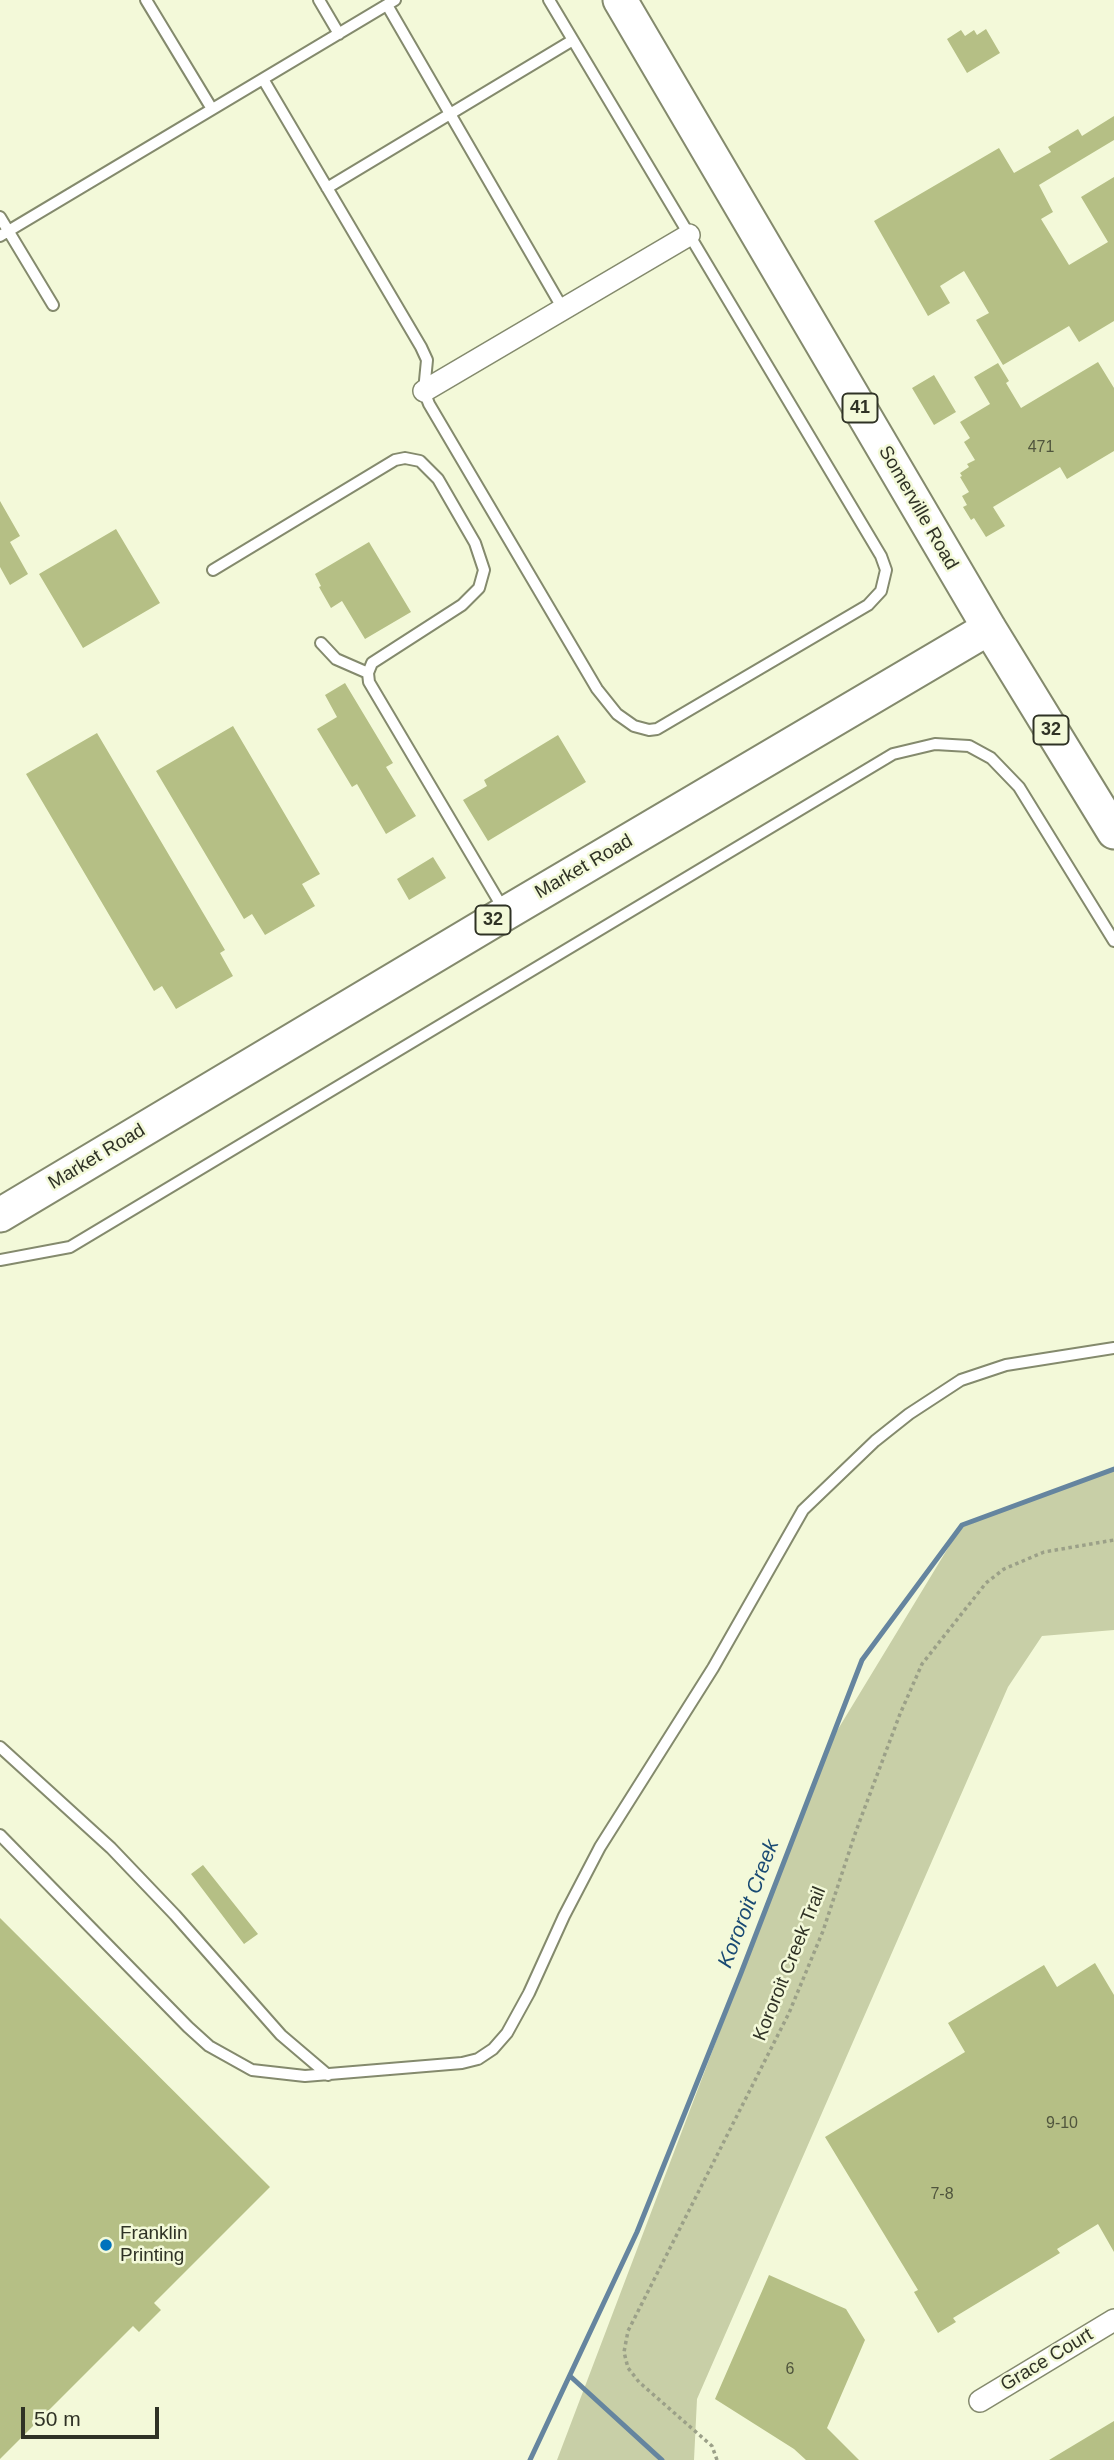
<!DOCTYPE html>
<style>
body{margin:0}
#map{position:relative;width:1114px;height:2460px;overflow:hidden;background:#f3f9d9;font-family:Arial,sans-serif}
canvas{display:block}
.scale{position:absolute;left:21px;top:2407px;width:138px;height:32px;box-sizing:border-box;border:4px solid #2f3225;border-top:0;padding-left:9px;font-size:21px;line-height:24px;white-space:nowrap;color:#2f3225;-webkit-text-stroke:5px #f3f9d9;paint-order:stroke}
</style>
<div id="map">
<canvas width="1114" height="2460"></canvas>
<div class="scale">50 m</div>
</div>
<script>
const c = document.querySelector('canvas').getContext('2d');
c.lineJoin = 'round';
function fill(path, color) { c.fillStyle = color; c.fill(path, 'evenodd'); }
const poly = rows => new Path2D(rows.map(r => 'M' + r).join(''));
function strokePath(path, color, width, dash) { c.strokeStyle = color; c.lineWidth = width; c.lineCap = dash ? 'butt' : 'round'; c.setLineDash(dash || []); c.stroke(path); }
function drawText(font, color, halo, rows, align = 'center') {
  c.font = font + ' Arial,sans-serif'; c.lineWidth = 5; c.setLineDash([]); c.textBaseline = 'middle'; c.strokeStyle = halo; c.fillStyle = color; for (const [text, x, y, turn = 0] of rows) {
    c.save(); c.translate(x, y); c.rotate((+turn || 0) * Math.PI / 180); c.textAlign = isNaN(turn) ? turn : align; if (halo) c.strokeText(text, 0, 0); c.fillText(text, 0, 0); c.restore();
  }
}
fill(poly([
 [1114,1469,1114,1630,1042,1636,1008,1687,697,2399,694,2460,557,2460,829,1744,962,1525]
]), '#c8cfa7');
strokePath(poly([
 [570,2376,662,2460],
 [530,2460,637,2232,741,1973,862,1660,962,1525,1114,1469]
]), '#65859f', 5);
fill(poly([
 [986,29,1000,53,967,73,947,39,961,30,965,36,974,30,977,35],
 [1114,116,1114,140,1039,185,1053,212,1041,219,1069,265,1108,242,1081,197,1114,177,1114,321,1079,342,1069,326,1003,365,976,320,989,313,964,271,940,286,950,303,928,316,874,221,999,148,1014,173,1051,152,1048,147,1078,129,1082,136],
 [1098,362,1114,388,1114,451,1067,479,1060,467,993,507,1005,526,986,537,974,518,971,520,963,507,967,505,962,496,969,492,960,477,962,476,960,473,969,467,967,464,975,460,964,442,970,438,960,422,990,404,974,377,998,363,1009,381,1006,383,1021,408],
 [934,375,956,412,934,425,912,388],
 [0,501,20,536,10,542,28,574,10,585,0,567],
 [116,529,160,603,83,648,39,574],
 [369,542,411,612,365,639,342,601,331,608,319,587,321,586,315,574],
 [345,683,393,763,386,767,416,816,386,834,357,784,352,787,317,729,337,717,325,695],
 [233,726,320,874,302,884,315,906,265,935,252,914,244,919,156,771],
 [97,733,225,950,220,953,233,976,176,1009,162,986,154,991,26,774],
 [558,735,586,782,488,841,463,800,487,786,484,780],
 [433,857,446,878,409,900,397,879],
 [203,1865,258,1934,244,1944,191,1874],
 [0,1918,270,2187,154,2303,161,2310,139,2332,133,2326,0,2459],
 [1095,1963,1114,1995,1114,2252,1098,2224,1057,2249,1060,2253,953,2318,956,2322,938,2333,914,2292,918,2290,825,2137,965,2052,948,2023,1044,1965,1057,1987],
 [769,2275,846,2309,865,2340,827,2428,859,2460,806,2460,794,2449,715,2399],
 [1114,2421,1114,2460,1049,2460]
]), '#b5bf85');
const service = poly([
 [146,0,212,109],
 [319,0,339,34],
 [387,5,563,309],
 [263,79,421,347,427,360,424,391,429,404,597,689,617,714,634,726,649,730,657,729,868,605,881,591,886,570,881,556,549,0],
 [327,188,573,40],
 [0,217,53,305],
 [0,236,395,0],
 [213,570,395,460,405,458,420,461,438,479,475,543,484,570,479,588,462,605,372,663,368,673,369,682,504,910],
 [321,643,336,659,368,673],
 [0,1260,70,1247,893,754,935,744,969,746,991,758,1019,787,1114,941],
 [0,1747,111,1848,175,1915,281,2035,328,2075],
 [0,1835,188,2027,209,2046,252,2070,305,2076,462,2063,478,2059,493,2049,507,2033,529,1993,564,1916,600,1847,713,1668,803,1510,875,1441,909,1414,961,1380,1006,1365,1114,1348]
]);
const minor = poly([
 [424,391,689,235],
 [980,2401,1114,2320]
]);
const primary = poly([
 [620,0,989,628,1114,832],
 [0,1215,506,913,989,628]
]);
strokePath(service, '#848a6d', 14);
strokePath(minor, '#848a6d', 24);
strokePath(primary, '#848a6d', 37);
strokePath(poly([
 [717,2460,712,2446,639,2382,628,2368,624,2352,628,2331,789,2013,823,1931,856,1831,900,1714,922,1664,986,1583,1004,1569,1044,1552,1114,1540]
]), '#9ba088', 3.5, [3.5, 3.5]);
strokePath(service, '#fff', 10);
strokePath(minor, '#fff', 21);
strokePath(primary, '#fff', 33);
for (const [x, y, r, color] of [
 [106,2245,7,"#0072bc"]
]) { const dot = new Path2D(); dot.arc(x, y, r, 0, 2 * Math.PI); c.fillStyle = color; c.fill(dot); strokePath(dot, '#f3f9d9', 2.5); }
drawText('16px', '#50553d', null, [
 ["471",1041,448],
 ["9-10",1062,2124],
 ["7-8",942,2195],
 ["6",790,2370]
]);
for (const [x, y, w] of [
 [860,408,35],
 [1051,730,35],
 [493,920,35]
]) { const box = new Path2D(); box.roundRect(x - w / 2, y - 14.5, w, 29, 5); c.fillStyle = '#f3f9d9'; c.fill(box); strokePath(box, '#2f3225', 2); }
drawText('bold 18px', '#2f3225', null, [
 ["41",860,408],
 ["32",1051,730],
 ["32",493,920]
]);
drawText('19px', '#2f3225', '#f3f9d9', [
 ["Somerville Road",918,508,60],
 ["Market Road",584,867,-30],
 ["Market Road",97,1157,-31],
 ["Kororoit Creek Trail",790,1964,-68],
 ["Grace Court",1047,2360,-31]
]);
drawText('19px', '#2f3225', '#f3f9d9', [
 ["Franklin",120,2234],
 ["Printing",120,2256]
], 'left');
drawText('italic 21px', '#194a73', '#f3f9d9', [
 ["Kororoit Creek",749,1904,-69]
]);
</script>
